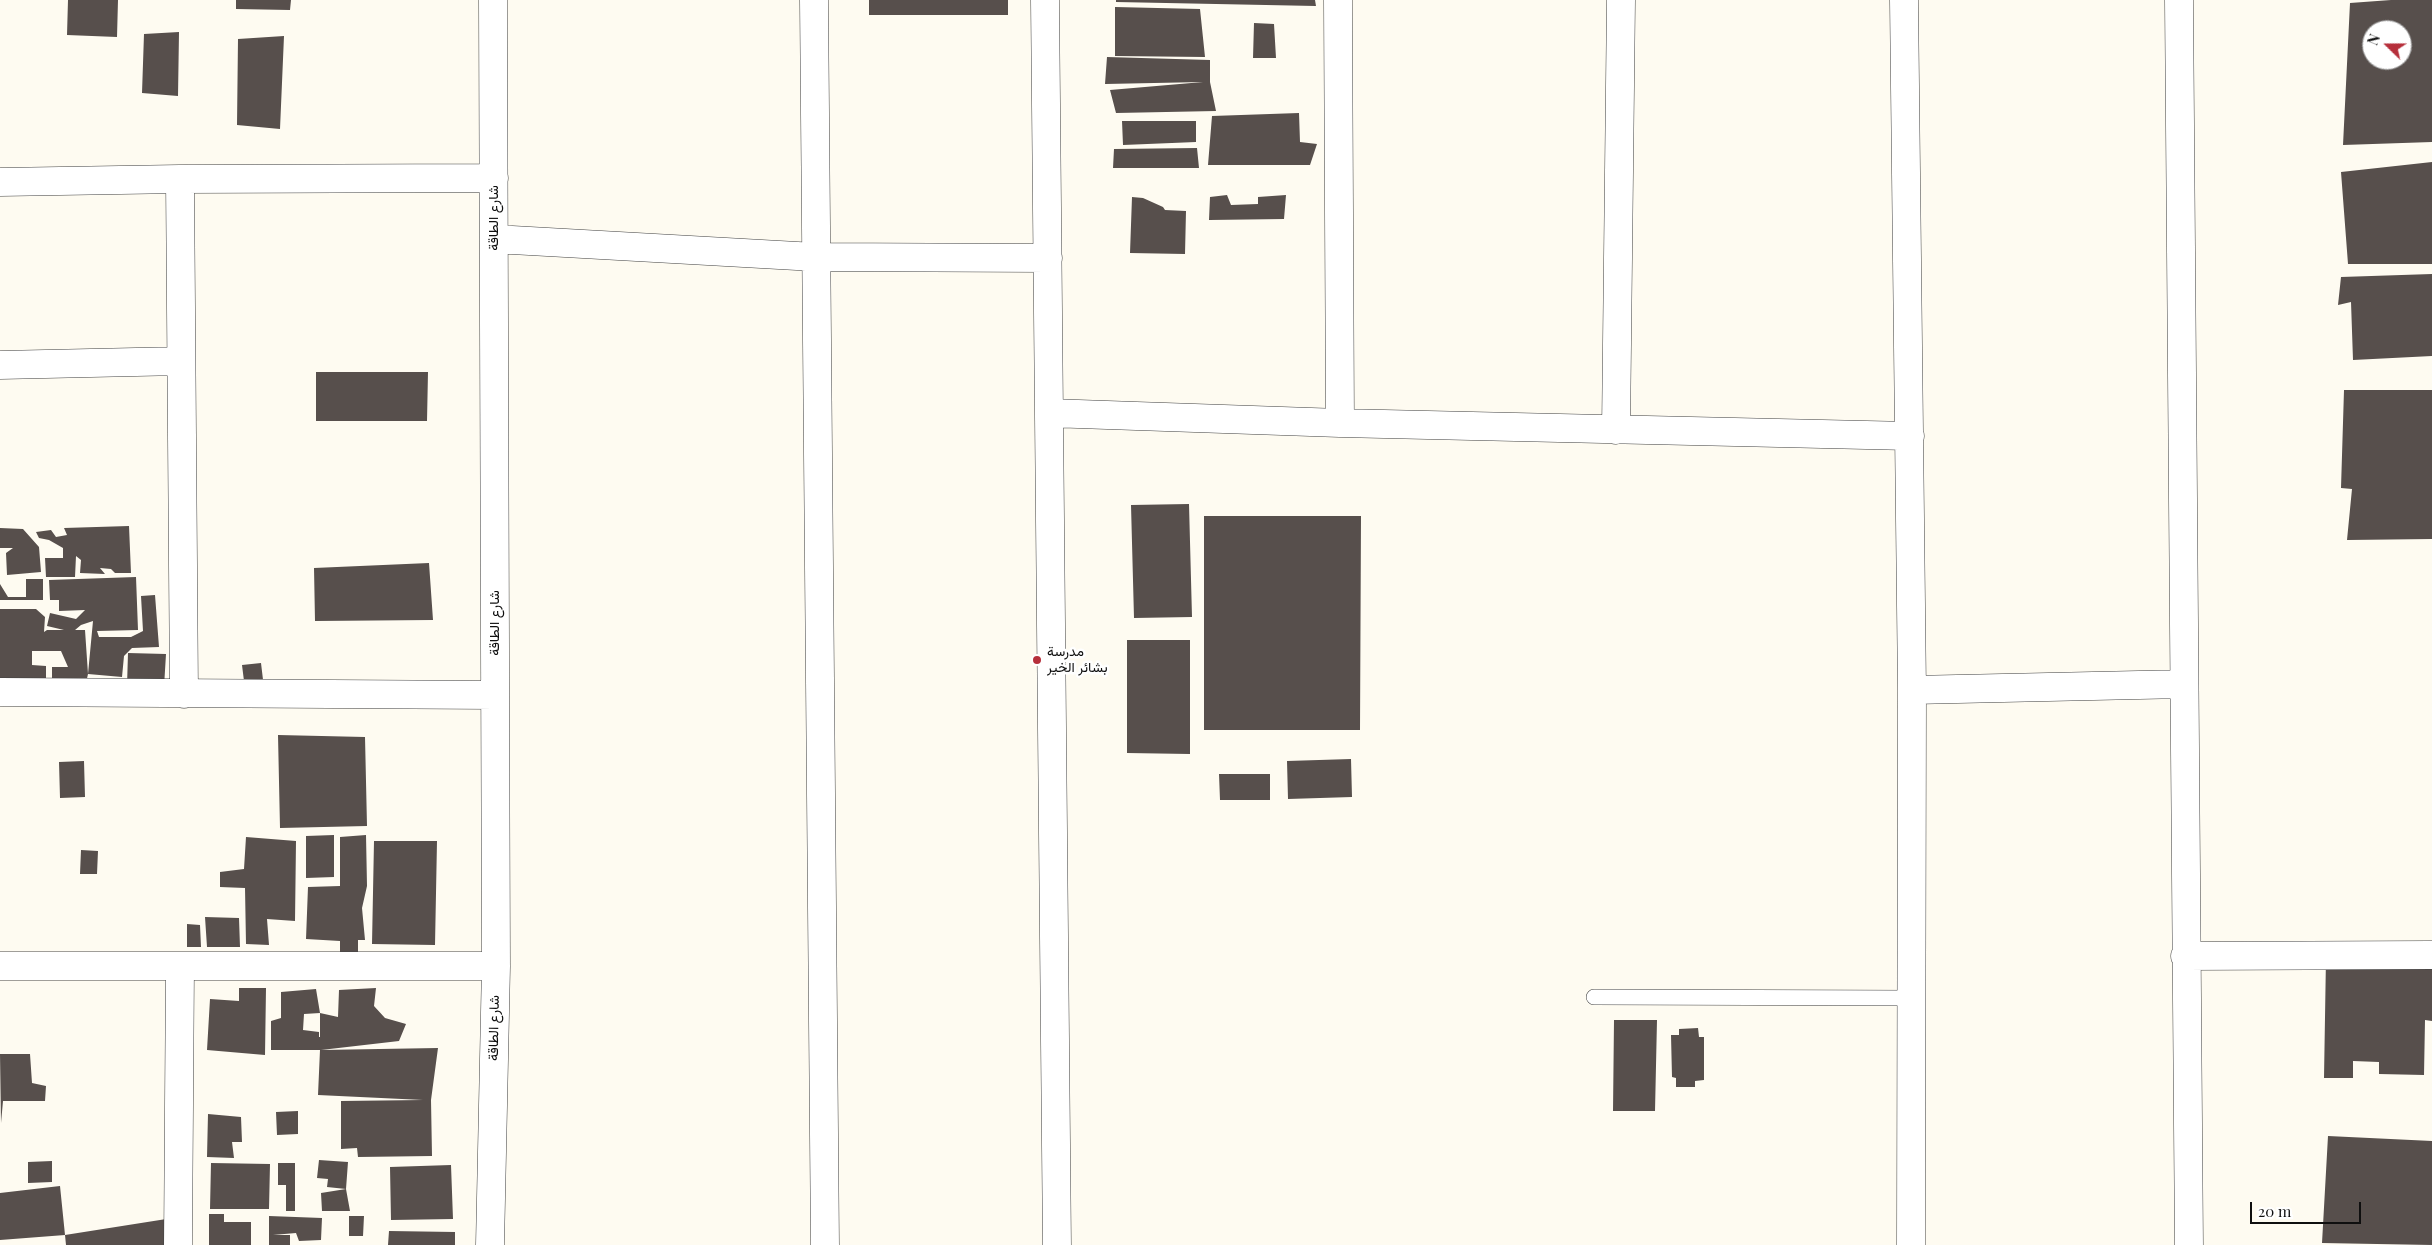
<!DOCTYPE html>
<meta charset="utf-8">
<style>
body{margin:0}
#map{position:relative;width:2432px;height:1245px;overflow:hidden;background:#fefbf1;font-family:"Playfair Display",serif}
canvas{display:block}
.north{position:absolute;left:2362px;top:20px;width:50px;height:50px;box-sizing:border-box;background:#fff;border:1px solid #9f9f9f;border-radius:50%;rotate:292deg;font-size:14px;font-weight:700;line-height:20px;text-align:center;color:#0f0f0f}
.north::after{content:'';display:block;margin:auto;width:18px;height:22px;background:#b62f3b;clip-path:polygon(50% 0,100% 100%,50% 72%,0 100%)}
.scale{position:absolute;left:2250px;top:1202px;width:111px;height:22px;box-sizing:border-box;border:2px solid #0f0f0f;border-top:0;padding-left:6px;font-size:15px;line-height:18px;white-space:nowrap;color:#0f0f0f;-webkit-text-stroke:4px #fff;paint-order:stroke}
</style>
<div id="map">
<canvas width="2432" height="1245"></canvas>
<div class="north">N</div>
<div class="scale">20 m</div>
</div>
<script>
const c = document.querySelector('canvas').getContext('2d');
c.lineJoin = 'round';
function fill(path, color) { c.fillStyle = color; c.fill(path, 'evenodd'); }
const poly = rows => new Path2D(rows.map(r => 'M' + r).join(''));
function strokePath(path, color, width, dash) { c.strokeStyle = color; c.lineWidth = width; c.lineCap = dash ? 'butt' : 'round'; c.setLineDash(dash || []); c.stroke(path); }
function drawText(font, color, halo, rows, align = 'center') {
  c.font = font + ' "Playfair Display",Vazirmatn,serif'; c.lineWidth = 5; c.setLineDash([]); c.textBaseline = 'middle'; c.strokeStyle = halo; c.fillStyle = color; for (const [text, x, y, turn = 0] of rows) {
    c.save(); c.translate(x, y); c.rotate((+turn || 0) * Math.PI / 180); c.textAlign = isNaN(turn) ? turn : align; if (halo) c.strokeText(text, 0, 0); c.fillText(text, 0, 0); c.restore();
  }
}
fill(poly([
 [68,0,118,0,117,37,67,35],
 [236,0,291,0,290,10,236,9],
 [869,0,1008,0,1008,15,869,15],
 [1116,0,1315,0,1316,6,1116,2],
 [2391,0,2432,0,2432,142,2343,145,2350,3],
 [2372,30,2402,30,2402,60,2372,60],
 [1115,7,1200,9,1205,57,1115,56],
 [1254,23,1274,24,1276,58,1253,58],
 [179,32,178,96,142,93,144,34],
 [284,36,280,129,237,125,238,39],
 [1107,57,1210,60,1210,82,1216,111,1116,113,1110,90,1203,82,1105,84],
 [1299,113,1300,142,1317,144,1310,165,1208,165,1212,116],
 [1122,121,1196,121,1196,142,1123,145],
 [1197,148,1199,168,1113,168,1114,149],
 [2432,162,2432,264,2348,264,2341,172],
 [1227,195,1231,205,1258,204,1258,197,1286,195,1284,219,1209,220,1210,197],
 [1132,197,1143,198,1163,207,1165,210,1186,211,1185,254,1130,253],
 [2432,274,2432,356,2353,360,2351,302,2338,305,2341,277],
 [316,372,428,372,427,421,316,421],
 [2344,390,2432,390,2432,539,2347,540,2352,489,2341,488],
 [1189,504,1192,617,1134,618,1131,505],
 [1204,516,1361,516,1360,730,1204,730],
 [129,526,131,573,115,573,111,569,100,568,105,574,80,573,81,560,76,556,75,577,46,577,45,558,63,558,63,548,49,540,39,538,36,532,51,530,56,537,67,535,64,528],
 [0,528,23,529,39,547,41,572,7,575,6,553,13,548,0,548],
 [429,563,433,620,315,621,314,568],
 [136,577,138,630,97,631,99,637,131,637,143,631,141,596,155,595,159,647,132,648,124,656,122,677,88,674,86,683,52,684,52,667,68,667,61,651,32,651,32,665,46,666,46,687,0,686,0,609,36,609,45,617,44,632,47,630,64,630,47,626,50,613,76,619,85,610,59,611,59,600,50,600,49,580],
 [93,621,88,674,85,630,75,630,81,625],
 [26,579,43,579,43,600,0,600,0,584,8,597,26,597],
 [1127,640,1190,640,1190,754,1127,753],
 [128,653,166,654,164,687,127,686],
 [261,663,264,688,245,689,242,665],
 [278,735,365,737,367,826,280,828],
 [1351,759,1352,797,1288,799,1287,761],
 [84,761,85,797,60,798,59,762],
 [1219,774,1270,774,1270,800,1220,800],
 [334,835,334,877,306,878,306,836],
 [366,835,367,886,362,908,365,940,358,940,358,954,340,956,340,941,306,939,308,887,340,886,340,837],
 [246,837,296,841,295,921,267,919,269,945,246,944,245,888,220,887,220,872,244,869],
 [374,841,437,841,435,945,372,944],
 [81,850,98,851,97,874,80,874],
 [205,917,239,918,240,947,207,947],
 [187,924,200,925,201,947,187,947],
 [2326,957,2432,959,2432,1021,2425,1020,2424,1075,2379,1074,2379,1062,2353,1061,2353,1078,2324,1078],
 [239,988,266,988,265,1055,207,1050,210,999,239,1001],
 [376,988,374,1006,385,1018,406,1024,399,1041,321,1050,438,1048,431,1100,432,1156,358,1157,357,1148,341,1149,341,1101,423,1100,318,1095,320,1050,271,1050,271,1021,281,1018,281,992,316,989,320,1013,338,1017,339,990],
 [320,1013,320,1037,319,1037,319,1032,303,1030,304,1014],
 [1614,1020,1657,1020,1655,1111,1613,1111],
 [1698,1028,1699,1037,1704,1037,1704,1080,1695,1081,1695,1087,1676,1087,1676,1078,1672,1077,1671,1035,1679,1035,1679,1029],
 [0,1054,30,1054,32,1083,46,1086,45,1101,3,1101,1,1123],
 [298,1111,298,1134,277,1135,276,1112],
 [208,1114,241,1117,242,1142,232,1142,234,1158,207,1157],
 [2328,1136,2432,1141,2432,1245,2322,1243],
 [319,1160,348,1162,346,1189,327,1187,328,1179,317,1178],
 [52,1161,52,1182,28,1183,28,1162],
 [211,1163,270,1164,269,1209,210,1209],
 [278,1163,295,1163,295,1211,286,1211,286,1185,278,1185],
 [451,1165,453,1219,391,1220,390,1167],
 [60,1186,65,1235,179,1217,178,1245,66,1245,65,1235,0,1240,0,1193],
 [346,1189,350,1211,322,1211,321,1193],
 [209,1214,224,1214,224,1222,251,1222,251,1245,209,1245],
 [269,1216,322,1218,321,1240,299,1241,296,1233,273,1235,290,1235,290,1245,269,1245],
 [349,1216,364,1216,363,1236,349,1236],
 [389,1231,455,1232,455,1245,388,1245]
]), '#574f4c');
const lane = poly([
 [1594,997,1911,998]
]);
const street = poly([
 [814,0,825,1245],
 [1045,0,1057,1245],
 [1338,0,1340,423],
 [1904,0,1912,690,1911,1245],
 [2179,0,2189,1245],
 [180,179,184,694],
 [0,182,180,179,494,178],
 [494,239,815,257,1048,258],
 [0,365,181,361],
 [1049,413,1340,423,1910,436],
 [1616,430,1621,0],
 [1912,690,2184,684],
 [0,692,495,695],
 [2185,956,2432,955],
 [0,966,496,966],
 [178,1245,180,966],
 [490,1245,496,966,493,0]
]);
strokePath(lane, '#424242', 16);
strokePath(street, '#424242', 29);
strokePath(lane, '#fff', 15);
strokePath(street, '#fff', 28);
for (const [x, y, r, color] of [
 [1037,660,5,"#b62f3b"]
]) { const dot = new Path2D(); dot.arc(x, y, r, 0, 2 * Math.PI); c.fillStyle = color; c.fill(dot); strokePath(dot, '#fff', 2); }
drawText('14px', '#0f0f0f', '#fff', [
 ["شارع الطاقة",494,218,-90],
 ["شارع الطاقة",495,623,-90],
 ["شارع الطاقة",494,1028,-89]
]);
drawText('14px', '#0f0f0f', '#fff', [
 ["مدرسة",1047,652],
 ["بشائر الخير",1047,668]
], 'left');
</script>
